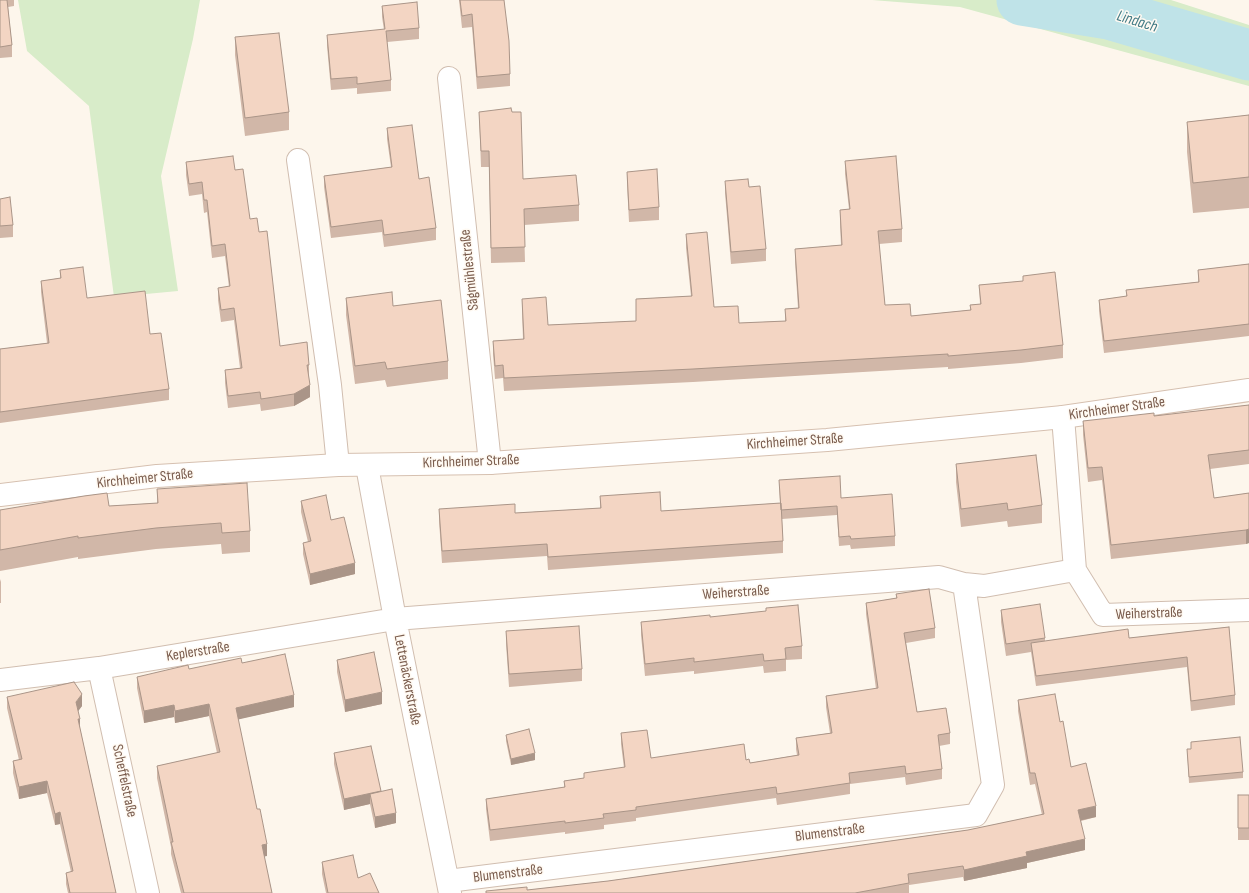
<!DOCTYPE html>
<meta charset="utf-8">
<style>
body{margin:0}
canvas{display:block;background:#fdf6ec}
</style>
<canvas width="1249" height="893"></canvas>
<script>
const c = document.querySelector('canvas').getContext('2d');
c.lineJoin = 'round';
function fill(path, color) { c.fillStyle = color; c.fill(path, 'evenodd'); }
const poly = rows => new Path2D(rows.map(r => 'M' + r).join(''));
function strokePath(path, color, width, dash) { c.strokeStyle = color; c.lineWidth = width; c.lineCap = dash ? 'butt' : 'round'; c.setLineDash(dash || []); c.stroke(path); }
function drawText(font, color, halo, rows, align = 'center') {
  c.font = font + ' "Sofia Sans Condensed",sans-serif'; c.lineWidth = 3; c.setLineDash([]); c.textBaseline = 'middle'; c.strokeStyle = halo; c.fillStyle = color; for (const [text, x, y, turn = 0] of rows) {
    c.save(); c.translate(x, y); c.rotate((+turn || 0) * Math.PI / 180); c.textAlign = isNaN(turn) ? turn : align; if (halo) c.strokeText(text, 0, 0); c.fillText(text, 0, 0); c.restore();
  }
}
fill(poly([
 [18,0,200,0,193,39,161,176,178,291,114,297,89,106,27,51],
 [872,0,1171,0,1249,25,1249,86,960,7]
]), '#d8ecc9');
strokePath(poly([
 [1022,0,1109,14,1249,55]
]), '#bfe3e8', 51);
const street = poly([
 [449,78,490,463],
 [298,160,330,385,338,465],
 [1063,417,1075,570],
 [367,466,395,619,450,893],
 [99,668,148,893],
 [0,680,99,668,395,619,939,577,964,584,984,586,1075,570,1103,615,1249,610],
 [448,881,976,815,993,785,964,584]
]);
const secondary = poly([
 [0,495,157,476,338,465,490,463,827,440,1063,417,1249,390]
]);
strokePath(street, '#d1beb0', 24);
strokePath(secondary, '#d6c0b0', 24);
strokePath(street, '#fff', 22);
strokePath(secondary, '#fff', 22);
fill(poly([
 [0,0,14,0,14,6,8,7,12,45,12,57,0,58],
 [459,0,504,0,510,74,510,86,477,89,472,27,462,28],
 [382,6,419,28,419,39,387,42,391,80,391,91,357,94,357,88,331,90,327,46,327,35,384,30,382,17],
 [235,37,289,112,289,130,245,136,235,55],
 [479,112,512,112,523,179,579,205,579,221,524,225,525,262,491,263,489,167,481,167],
 [1249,115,1249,208,1193,213,1187,152,1187,122],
 [387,128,419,179,436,228,436,240,384,247,382,232,331,238,324,187,324,176,391,167,387,139],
 [845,161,902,229,902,242,879,244,885,305,911,316,970,310,970,305,980,304,979,285,1023,281,1023,276,1063,345,1063,358,1021,363,948,369,948,367,693,382,504,391,503,378,495,379,493,354,493,341,523,339,522,312,522,299,548,325,636,321,636,299,691,296,686,248,686,234,714,307,739,323,785,321,785,309,798,308,795,262,795,249,841,245,840,224,840,210,849,209,845,174],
 [186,162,235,170,250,219,259,232,280,346,309,365,309,377,310,397,294,406,261,411,260,404,228,408,225,383,225,370,240,368,234,320,221,322,218,300,218,288,229,287,225,256,212,258,207,212,204,213,202,194,189,196,186,175],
 [627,172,659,207,659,220,629,222,627,184],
 [725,181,766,249,766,261,731,264,725,193],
 [0,199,13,225,13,237,0,238],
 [1249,264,1249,336,1104,353,1099,311,1099,300,1126,296,1126,290,1198,282,1198,270],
 [60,270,87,298,150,334,169,389,169,400,0,423,0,349,47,343,41,292,41,281,60,278],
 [346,298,393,306,448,361,448,379,387,387,385,380,355,384,346,315],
 [1249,405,1249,464,1210,469,1214,498,1249,493,1249,543,1246,544,1111,559,1102,480,1088,482,1083,435,1083,421,1154,416],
 [956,464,1042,505,1042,523,1008,527,1007,521,961,527,956,482],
 [779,480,841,498,895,536,895,546,851,549,850,545,839,546,837,515,782,519,783,541,783,553,548,570,547,556,442,563,439,521,439,509,515,513,600,508,600,496,661,511,780,503],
 [157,489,250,531,250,552,222,554,221,544,156,549,78,559,78,557,0,571,0,510,109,506,157,503],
 [301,501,331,520,355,574,310,585,303,554,303,543,308,542,301,512],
 [0,579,1,582,1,603,0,603],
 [896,594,935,628,935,638,906,643,917,712,950,733,950,744,939,746,942,769,942,779,906,785,905,777,850,784,850,794,777,805,776,798,636,818,636,821,604,825,604,829,565,834,565,832,490,841,486,809,486,799,564,787,564,781,584,778,584,773,624,768,621,744,621,733,651,758,746,760,750,763,797,755,796,749,796,738,830,733,826,707,826,696,876,689,866,614,866,603,896,598],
 [1001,610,1045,638,1045,641,1129,638,1229,627,1235,695,1235,705,1191,711,1187,667,1036,686,1031,652,1006,656,1001,622],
 [710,617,802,646,802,659,786,660,786,671,764,673,763,666,694,674,694,671,645,676,641,635,641,622],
 [506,631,582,669,582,681,509,687,506,644],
 [337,660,382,704,345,712,337,672],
 [242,663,294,707,238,719,267,856,264,856,272,893,181,893,171,854,171,847,157,778,157,766,217,753,209,716,175,723,174,717,144,723,137,688,137,677,189,669],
 [7,697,82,706,78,711,80,728,116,893,68,893,66,884,66,873,71,872,60,824,55,825,47,793,19,799,13,773,13,761,19,760,7,708],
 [1018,700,1060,722,1071,767,1096,817,1081,821,1085,850,1027,863,1027,868,964,881,963,877,909,885,909,893,486,893,527,890,608,881,968,830,1042,815,1035,784,1030,785,1018,711],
 [506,735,535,760,511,765,506,741],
 [1191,742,1243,772,1243,778,1189,783,1187,749,1191,749],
 [334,753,381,792,396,823,375,828,370,804,344,810,334,764],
 [1238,795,1249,795,1249,840,1238,840],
 [322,862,358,878,379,893,326,893,322,874]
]), '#d1b7a8');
fill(poly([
 [310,385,310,397,294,406,294,394],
 [1249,529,1249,543,1246,544,1246,530],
 [355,563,355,574,310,585,310,574],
 [382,692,382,704,345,712,345,700],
 [82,694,82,706,76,714,76,702],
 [294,695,294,707,236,720,236,708],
 [209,704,209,716,175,723,175,711],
 [174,705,174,717,144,723,144,711],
 [78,719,80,719,80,730],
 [535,753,535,760,511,765,511,759],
 [47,781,47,793,19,799,19,787],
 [381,791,370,794,370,804,344,810,344,799],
 [1096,806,1096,817,1078,821,1078,810],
 [60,812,60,824,55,825,55,814],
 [396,813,396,823,375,828,375,817],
 [1085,839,1085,850,1027,863,1027,868,964,881,964,870,1026,852],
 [267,844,267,856,262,857,262,845]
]), '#aa9588');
const building = poly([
 [0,0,7,0,12,45,0,47,0,0],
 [460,0,504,0,509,41,510,74,477,77,472,14,462,16,460,0],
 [417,2,419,28,386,31,391,80,357,84,357,77,331,79,327,35,385,29,382,6,417,2],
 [279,33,289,112,245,118,235,37,279,33],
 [511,108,512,112,521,112,523,179,576,175,579,205,524,209,525,247,491,248,489,151,481,151,479,112,511,108],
 [1249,115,1249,177,1193,183,1187,122,1249,115],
 [412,125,419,179,429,177,436,228,384,235,382,220,331,227,324,176,392,167,387,128,412,125],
 [233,156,235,170,243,169,250,219,257,218,259,232,267,231,280,346,307,342,309,365,307,365,310,385,294,394,261,399,260,392,228,396,225,370,242,368,234,308,221,310,218,288,230,286,225,244,212,246,207,200,204,200,202,182,189,184,186,162,233,156],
 [896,156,902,229,878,231,885,305,910,304,911,316,971,310,970,305,981,304,979,285,1023,281,1023,276,1055,272,1063,345,1021,350,948,356,948,354,693,369,504,378,503,365,495,366,493,341,524,339,522,299,546,297,548,325,636,321,636,299,692,296,686,234,707,232,714,307,738,306,739,323,786,321,785,309,799,308,795,249,842,245,840,210,850,209,845,161,896,156],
 [657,169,659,207,629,210,627,172,657,169],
 [748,179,749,187,760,186,766,249,731,252,725,181,748,179],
 [10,197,13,225,0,226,0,199,10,197],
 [1249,264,1249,324,1104,341,1099,300,1127,296,1126,290,1199,282,1198,270,1249,264],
 [83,267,87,298,145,291,150,334,161,333,169,389,0,412,0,349,49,343,41,281,61,278,60,270,83,267],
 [392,292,393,306,441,300,448,361,387,369,385,362,355,366,346,298,392,292],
 [1249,405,1249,450,1208,455,1214,498,1249,493,1249,529,1246,530,1111,545,1102,467,1088,468,1083,421,1154,413,1154,416,1249,405],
 [1036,455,1042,505,1008,510,1007,503,961,509,956,464,1036,455],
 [840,476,841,498,892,494,895,536,851,539,850,536,839,537,837,506,781,510,779,480,840,476],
 [247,483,250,531,222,533,221,523,156,528,78,538,78,536,0,550,0,510,84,496,107,493,109,506,158,503,157,489,247,483],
 [660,492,661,511,781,503,783,541,548,557,547,544,442,551,439,509,515,504,515,513,601,508,600,496,660,492],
 [326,495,331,520,344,517,355,563,310,574,303,543,311,541,301,501,326,495],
 [929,589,935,628,904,633,917,712,946,708,950,733,938,735,942,769,906,774,905,766,849,773,850,783,777,794,776,787,636,807,636,810,603,814,604,818,565,823,565,821,490,830,486,799,565,787,564,781,584,778,584,773,625,767,621,733,647,730,651,758,744,744,746,760,749,759,750,763,799,755,796,738,832,733,826,696,878,688,866,603,897,598,896,594,929,589],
 [1040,604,1045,638,1006,644,1001,610,1040,604],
 [798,605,802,646,785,648,786,659,764,661,763,654,694,662,694,658,645,664,641,622,710,615,710,617,766,611,766,608,798,605],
 [579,626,582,669,509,674,506,631,579,626],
 [1229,627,1235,695,1191,701,1187,657,1036,676,1031,643,1128,629,1129,638,1229,627],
 [374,652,382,692,345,700,337,660,374,652],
 [285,654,294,695,236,708,257,809,260,809,267,844,262,845,272,893,184,893,171,842,173,842,157,766,220,752,209,704,175,711,174,705,144,711,137,677,188,665,189,669,241,658,242,663,285,654],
 [74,682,82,694,76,702,80,719,78,719,116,893,70,893,66,873,73,871,60,812,55,814,47,781,19,787,13,761,22,759,7,697,74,682],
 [1055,694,1060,722,1063,721,1071,767,1086,763,1096,806,1078,810,1085,839,1026,852,1027,856,964,870,963,866,908,874,909,883,855,893,486,893,486,891,527,887,527,890,608,881,968,830,1044,814,1035,773,1030,773,1018,700,1055,694],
 [529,729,535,753,511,759,506,735,529,729],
 [1240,737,1243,772,1189,777,1187,749,1191,749,1191,742,1240,737],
 [371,746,381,791,344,799,334,753,371,746],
 [392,789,396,813,375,817,370,794,392,789],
 [1238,795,1249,795,1249,828,1238,828,1238,795],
 [353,855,358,878,370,873,379,893,328,893,322,862,353,855]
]);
fill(building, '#f3d5c3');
strokePath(building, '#aa9588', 1);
drawText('15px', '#7a5c4d', '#fffaf3', [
 ["Sägmühlestraße",470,270,-96],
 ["Kirchheimer Straße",1117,409,-8],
 ["Kirchheimer Straße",795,442,-4],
 ["Kirchheimer Straße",471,462,-2],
 ["Kirchheimer Straße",145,479,-6],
 ["Weiherstraße",736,593,-4],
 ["Weiherstraße",1149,614,-2],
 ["Keplerstraße",198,652,-9],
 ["Lettenäckerstraße",407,680,79],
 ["Scheffelstraße",124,781,78],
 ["Blumenstraße",830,833,-7],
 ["Blumenstraße",508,874,-7]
]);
drawText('italic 16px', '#437c86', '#fffaf3', [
 ["Lindach",1137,22,17]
]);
</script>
